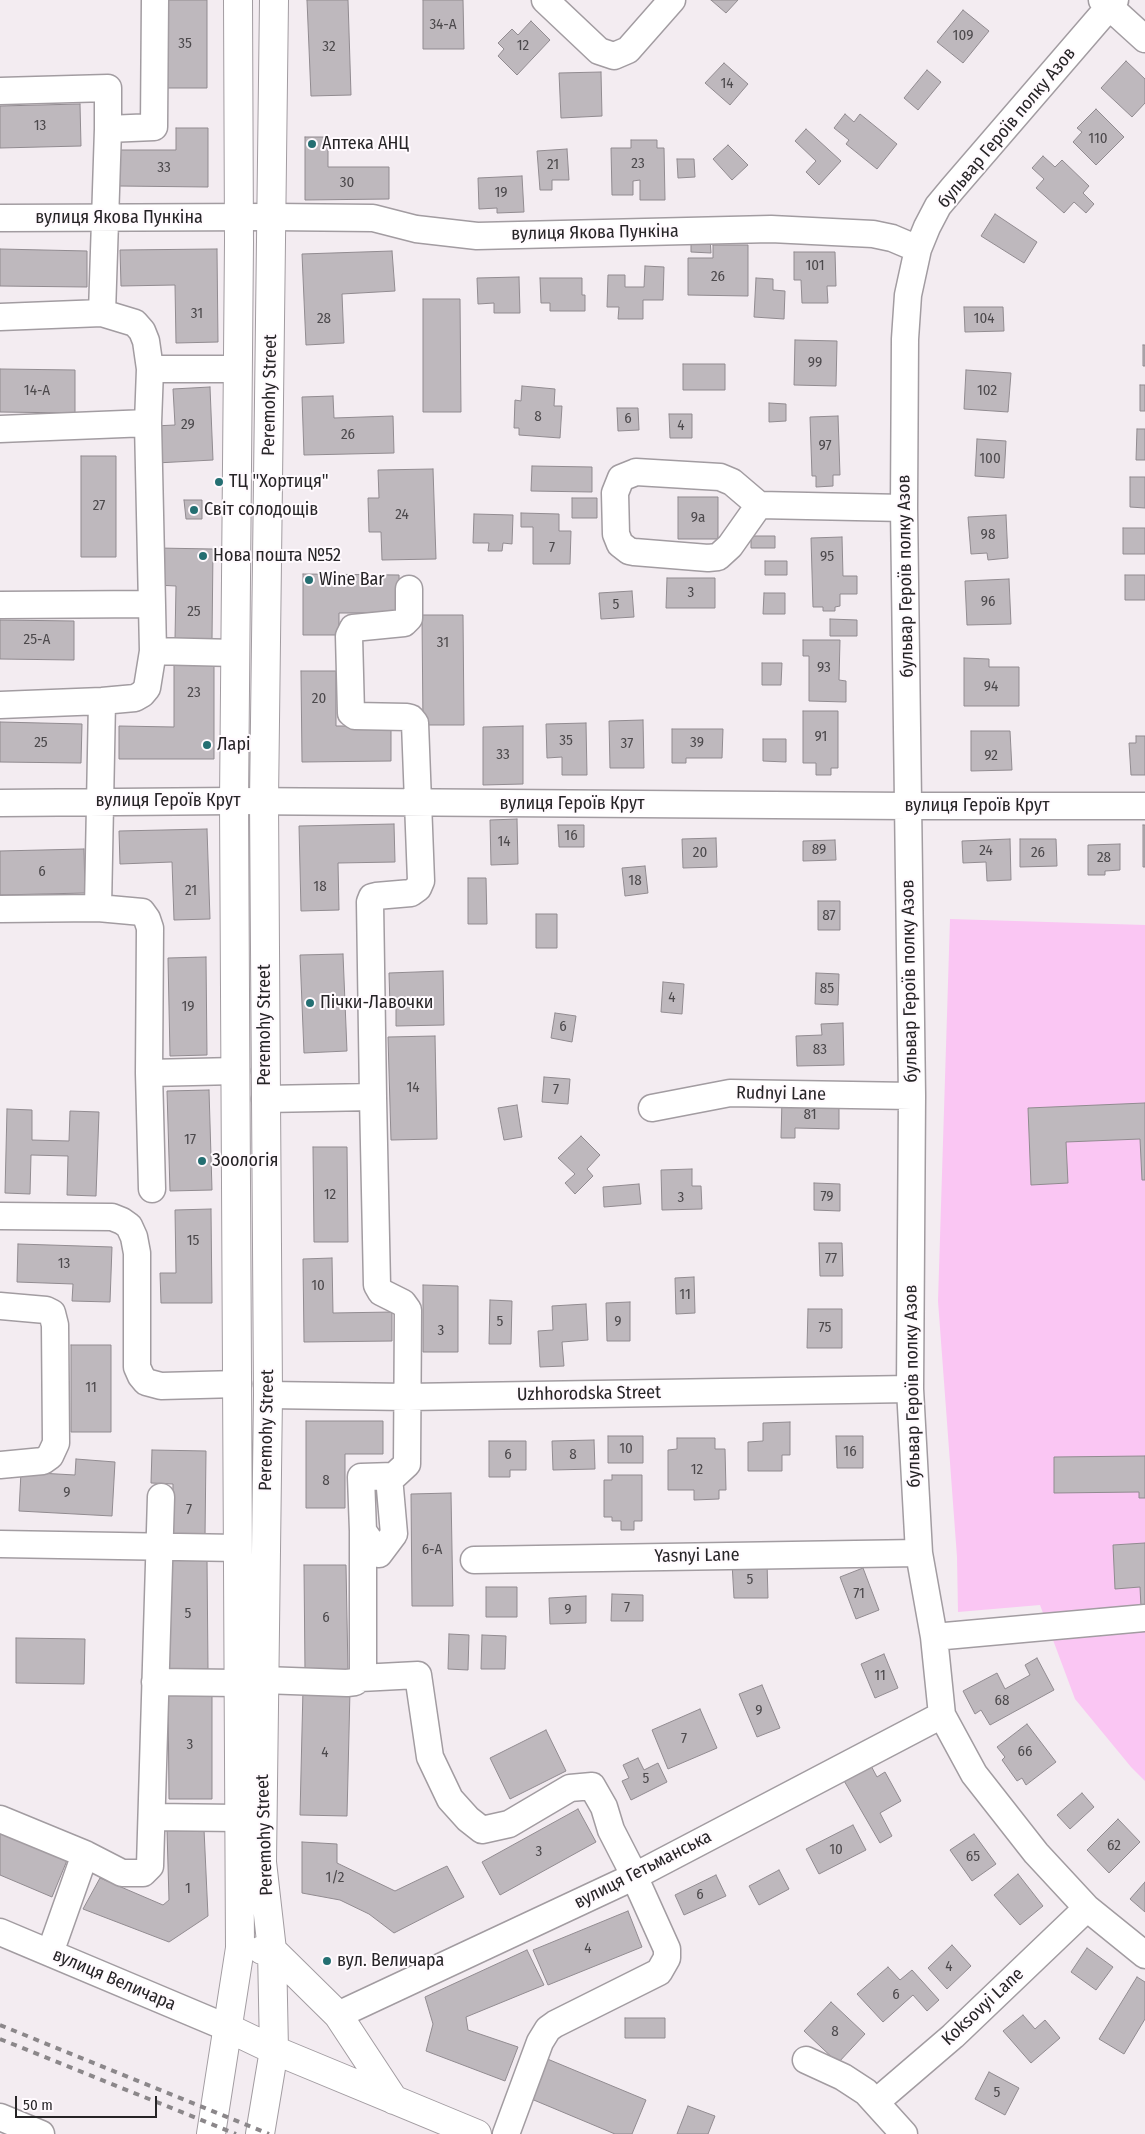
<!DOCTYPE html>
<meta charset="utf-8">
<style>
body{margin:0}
#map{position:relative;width:1145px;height:2134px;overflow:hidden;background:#f3ecf1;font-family:"Fira Sans Condensed",sans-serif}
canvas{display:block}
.scale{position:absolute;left:15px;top:2096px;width:142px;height:22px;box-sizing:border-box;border:2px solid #262426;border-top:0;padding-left:6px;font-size:15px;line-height:18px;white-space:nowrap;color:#262426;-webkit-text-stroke:4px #fffafe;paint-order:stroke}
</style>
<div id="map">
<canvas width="1145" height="2134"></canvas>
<div class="scale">50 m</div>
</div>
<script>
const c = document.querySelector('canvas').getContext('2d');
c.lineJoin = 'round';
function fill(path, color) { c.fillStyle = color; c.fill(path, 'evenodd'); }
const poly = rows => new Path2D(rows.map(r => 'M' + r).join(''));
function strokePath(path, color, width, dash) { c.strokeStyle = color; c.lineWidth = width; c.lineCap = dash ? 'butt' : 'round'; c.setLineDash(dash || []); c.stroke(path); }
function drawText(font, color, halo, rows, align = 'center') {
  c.font = font + ' "Fira Sans Condensed",sans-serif'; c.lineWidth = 4; c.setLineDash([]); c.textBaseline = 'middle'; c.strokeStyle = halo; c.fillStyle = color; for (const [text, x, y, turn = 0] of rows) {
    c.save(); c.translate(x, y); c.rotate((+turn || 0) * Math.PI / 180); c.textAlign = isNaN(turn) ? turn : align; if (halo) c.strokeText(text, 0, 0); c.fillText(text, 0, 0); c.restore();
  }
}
fill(poly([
 [950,919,1145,925,1145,1781,1131,1767,1075,1699,1040,1605,958,1612,957,1557,938,1301]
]), '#fac6f3');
const building = poly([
 [163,0,207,0,207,88,163,88,163,0],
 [307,0,348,0,351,95,311,96,307,0],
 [423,0,463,0,464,49,423,49,423,0],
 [711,0,738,0,726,13,711,0],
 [963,10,989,31,963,63,937,42,963,10],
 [531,21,550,40,517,75,498,56,504,49,498,43,512,29,518,35,531,21],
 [1126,61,1145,79,1145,103,1132,117,1101,88,1126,61],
 [724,63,748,84,730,105,705,83,724,63],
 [927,70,941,82,918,110,904,98,927,70],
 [601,72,602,116,561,118,559,73,601,72],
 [80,104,81,146,0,148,0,106,80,104],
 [1096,109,1124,137,1096,165,1073,142,1082,132,1077,128,1096,109],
 [845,114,854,122,860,114,897,144,877,169,846,144,849,140,834,128,845,114],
 [176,128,208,128,208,187,119,186,120,150,176,150,176,128],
 [806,129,841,161,819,185,806,172,816,161,795,141,806,129],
 [305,137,328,137,328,167,389,167,389,199,305,200,305,137],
 [631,140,657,140,657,148,664,148,665,200,640,200,640,180,633,181,633,195,612,195,611,148,631,148,631,140],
 [728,145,748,165,732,180,713,159,728,145],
 [567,149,569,180,552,180,552,190,540,190,537,151,567,149],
 [1043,156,1055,167,1062,160,1089,186,1083,193,1094,204,1086,213,1074,202,1064,213,1036,188,1044,179,1032,168,1043,156],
 [677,159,694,159,695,177,678,178,677,159],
 [522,176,524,212,497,213,497,208,479,209,478,178,522,176],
 [995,214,1037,242,1024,263,981,236,995,214],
 [691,239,710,239,711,253,691,252,691,239],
 [713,245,748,245,748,296,688,295,688,258,713,258,713,245],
 [0,249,87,251,87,287,0,286,0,249],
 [217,249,218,342,176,343,175,285,121,286,120,250,217,249],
 [392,251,395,291,342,294,344,343,306,345,302,254,392,251],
 [794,252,835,252,836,286,827,286,828,303,802,303,801,280,794,280,794,252],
 [645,266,664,267,663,300,643,300,643,319,618,319,619,307,607,307,608,275,625,275,625,287,644,287,645,266],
 [519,277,520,313,494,313,494,303,478,304,477,278,519,277],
 [540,278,582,278,582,295,585,295,585,311,550,311,550,303,541,303,540,278],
 [756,278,773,279,773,290,785,291,784,319,754,317,756,278],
 [423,299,460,299,461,412,423,412,423,299],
 [964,307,1003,307,1004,331,965,332,964,307],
 [795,340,837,341,836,386,794,385,795,340],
 [1143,345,1145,345,1145,366,1143,366,1143,345],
 [683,364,725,364,725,390,683,390,683,364],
 [0,369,75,370,75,413,0,412,0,369],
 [966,370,1011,373,1008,412,964,409,966,370],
 [1140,385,1145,385,1145,411,1140,411,1140,385],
 [522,386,555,389,554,406,562,406,560,438,519,435,519,428,514,428,515,400,521,401,522,386],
 [210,387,213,460,156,463,154,426,175,425,173,389,210,387],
 [333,396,334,418,393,416,394,453,304,455,302,397,333,396],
 [769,403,786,404,786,421,769,422,769,403],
 [617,408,638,408,639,430,618,431,617,408],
 [669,414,692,414,692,438,670,438,669,414],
 [838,416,840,475,833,475,833,486,816,487,816,476,812,476,810,417,838,416],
 [1137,429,1145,429,1145,460,1136,460,1137,429],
 [977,439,1006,441,1004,478,975,476,977,439],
 [81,456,116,456,116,557,81,557,81,456],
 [532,466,592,467,592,492,531,491,532,466],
 [433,469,436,559,382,560,381,532,369,532,368,498,379,498,378,470,433,469],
 [1130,477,1145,477,1145,508,1130,507,1130,477],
 [678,497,718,497,718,539,678,539,678,497],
 [572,498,597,498,597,518,572,518,572,498],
 [184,500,202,500,202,519,186,519,184,500],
 [521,513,559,514,559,531,571,531,570,564,533,564,533,527,521,527,521,513],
 [474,514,513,515,512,544,503,543,502,551,488,551,489,543,473,543,474,514],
 [1006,515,1008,558,988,560,987,553,971,554,968,517,1006,515],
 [1123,528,1145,528,1145,554,1123,554,1123,528],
 [751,536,775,536,775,548,751,548,751,536],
 [842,537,843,576,857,576,857,594,840,594,840,606,835,607,835,611,823,611,823,607,813,607,811,538,842,537],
 [157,548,213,549,212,640,175,639,176,586,156,585,157,548],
 [765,561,787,561,787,575,765,575,765,561],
 [303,574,399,575,400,613,339,613,339,635,303,635,303,574],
 [1125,575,1145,575,1145,600,1125,600,1125,575],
 [667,578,715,578,715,608,666,608,667,578],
 [1009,579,1011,624,967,625,965,581,1009,579],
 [632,591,634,617,601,619,599,593,632,591],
 [764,593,785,593,785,614,763,614,764,593],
 [422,615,463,615,464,725,423,725,422,615],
 [830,619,857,620,857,636,830,636,830,619],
 [0,620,74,621,74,660,0,659,0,620],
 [803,640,840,640,839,680,846,681,846,702,809,701,809,656,803,656,803,640],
 [964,658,989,659,989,667,1019,667,1019,706,964,706,964,658],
 [174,659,214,660,214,759,119,759,119,726,174,727,174,659],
 [762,663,782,663,781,685,762,685,762,663],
 [301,671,336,671,336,726,391,726,391,761,302,762,301,671],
 [803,711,838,711,838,768,831,768,831,775,816,775,816,763,803,763,803,711],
 [643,720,644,768,610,768,609,721,643,720],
 [0,722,82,724,81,763,0,762,0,722],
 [586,723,587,775,562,775,562,757,547,758,546,724,586,723],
 [523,726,523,784,483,785,483,727,523,726],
 [672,729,723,729,722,758,686,758,686,763,672,763,672,729],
 [971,731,1010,731,1012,770,971,771,971,731],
 [1136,736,1145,736,1145,775,1131,775,1129,743,1136,743,1136,736],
 [763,739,786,739,786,762,763,761,763,739],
 [517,819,518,864,491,865,490,820,517,819],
 [394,824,395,862,338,863,339,910,301,911,299,826,394,824],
 [558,825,584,825,584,847,559,847,558,825],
 [1143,825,1145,825,1145,867,1143,867,1143,825],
 [207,829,210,919,174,920,172,862,120,864,119,831,207,829],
 [716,838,717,867,683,868,682,839,716,838],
 [1010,839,1011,880,987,881,986,862,963,863,962,841,1010,839],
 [1020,839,1056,839,1057,866,1020,867,1020,839],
 [835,840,836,860,803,861,803,841,835,840],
 [1120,844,1120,870,1105,871,1105,875,1088,875,1088,845,1120,844],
 [84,849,85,893,0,895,0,851,84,849],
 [645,866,648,893,625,896,622,868,645,866],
 [468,878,486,878,487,924,468,924,468,878],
 [818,901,840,901,840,930,818,930,818,901],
 [536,914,557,914,557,948,536,948,536,914],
 [343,954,347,1051,304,1053,300,955,343,954],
 [206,957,207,1055,170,1056,168,958,206,957],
 [443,971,444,1025,396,1026,396,1007,390,1007,389,973,443,971],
 [816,973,839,974,838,1005,815,1004,816,973],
 [663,982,684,984,682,1014,661,1012,663,982],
 [555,1013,576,1016,572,1042,551,1038,555,1013],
 [843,1023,844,1065,797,1066,796,1036,822,1035,821,1024,843,1023],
 [435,1036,437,1139,391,1140,388,1037,435,1036],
 [544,1077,570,1079,568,1104,542,1102,544,1077],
 [209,1090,212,1190,170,1191,167,1091,209,1090],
 [782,1100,839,1101,839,1129,795,1128,795,1138,781,1138,782,1100],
 [1145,1103,1145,1180,1142,1180,1140,1139,1066,1142,1068,1183,1031,1185,1028,1108,1145,1103],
 [517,1105,522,1137,504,1140,498,1108,517,1105],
 [7,1109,32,1110,32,1140,69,1141,70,1111,99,1112,96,1196,67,1195,68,1156,31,1155,30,1194,5,1193,7,1109],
 [581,1136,600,1155,587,1169,593,1176,575,1194,565,1183,575,1174,558,1158,581,1136],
 [313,1147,347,1147,348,1242,314,1242,313,1147],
 [692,1169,692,1186,701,1186,702,1209,662,1210,661,1170,692,1169],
 [814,1183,840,1184,840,1211,814,1210,814,1183],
 [639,1184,641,1204,604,1207,603,1187,639,1184],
 [211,1209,212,1303,161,1303,160,1273,176,1273,175,1210,211,1209],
 [819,1243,842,1243,843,1276,820,1276,819,1243],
 [18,1244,112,1247,110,1302,72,1301,73,1284,17,1282,18,1244],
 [332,1258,333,1313,392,1312,392,1341,304,1342,303,1259,332,1258],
 [694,1277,695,1313,676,1314,675,1278,694,1277],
 [423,1285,458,1286,458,1352,423,1352,423,1285],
 [490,1300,512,1301,511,1344,489,1344,490,1300],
 [630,1302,630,1341,607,1341,606,1303,630,1302],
 [586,1304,588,1340,562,1342,564,1366,540,1367,538,1331,553,1330,552,1306,586,1304],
 [808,1309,842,1309,842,1348,807,1348,808,1309],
 [71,1345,111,1345,111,1432,71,1432,71,1345],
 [306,1421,383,1421,383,1454,345,1454,345,1508,306,1508,306,1421],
 [790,1422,790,1455,782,1455,782,1471,748,1471,748,1442,763,1441,763,1423,790,1422],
 [608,1436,643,1436,643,1463,608,1463,608,1436],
 [836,1436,863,1436,863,1468,837,1468,836,1436],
 [677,1438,715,1438,715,1449,725,1449,726,1490,719,1490,719,1499,694,1500,694,1490,668,1490,668,1450,677,1449,677,1438],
 [594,1440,595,1469,553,1470,552,1441,594,1440],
 [489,1441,526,1441,526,1470,510,1470,510,1477,489,1477,489,1441],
 [152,1450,206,1451,205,1537,172,1537,173,1484,151,1483,152,1450],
 [1145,1456,1145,1498,1139,1498,1139,1492,1054,1493,1054,1457,1145,1456],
 [76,1459,115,1462,112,1516,19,1511,21,1472,75,1475,76,1459],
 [612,1475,642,1475,642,1521,634,1521,634,1530,621,1530,621,1521,612,1521,612,1517,604,1517,604,1480,612,1480,612,1475],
 [451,1493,453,1606,412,1606,411,1494,451,1493],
 [1145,1543,1145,1607,1141,1607,1140,1587,1115,1589,1113,1545,1145,1543],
 [167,1559,207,1559,208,1669,169,1669,167,1559],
 [767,1562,768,1598,734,1598,732,1563,767,1562],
 [304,1565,346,1565,348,1672,305,1672,304,1565],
 [863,1568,879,1610,856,1619,840,1577,863,1568],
 [486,1587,517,1587,517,1617,486,1617,486,1587],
 [612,1594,643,1595,643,1621,611,1621,612,1594],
 [586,1596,586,1623,550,1624,549,1598,586,1596],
 [449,1634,469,1635,468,1670,448,1669,449,1634],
 [482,1635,506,1636,505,1669,481,1669,482,1635],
 [16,1638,85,1639,84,1684,16,1683,16,1638],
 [884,1654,898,1688,875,1698,861,1664,884,1654],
 [1037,1658,1054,1690,990,1725,981,1710,975,1714,963,1691,997,1673,1005,1689,1030,1675,1025,1665,1037,1658],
 [762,1685,780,1728,757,1737,739,1694,762,1685],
 [303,1689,350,1690,347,1816,300,1815,303,1689],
 [168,1690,212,1690,212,1799,169,1799,168,1690],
 [700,1709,717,1748,668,1769,652,1730,700,1709],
 [1027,1724,1056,1762,1026,1785,1022,1778,1017,1781,1002,1760,1005,1757,997,1747,1027,1724],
 [546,1730,566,1771,510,1799,490,1758,546,1730],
 [638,1758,644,1770,658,1763,667,1782,631,1800,622,1781,629,1778,623,1765,638,1758],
 [870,1764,877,1777,885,1772,901,1801,880,1813,892,1836,880,1843,843,1779,870,1764],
 [1082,1793,1094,1807,1070,1829,1057,1815,1082,1793],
 [578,1809,596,1842,500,1895,482,1862,578,1809],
 [1118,1819,1140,1842,1109,1873,1087,1850,1118,1819],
 [853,1825,866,1850,819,1874,806,1849,853,1825],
 [204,1829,208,1916,169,1942,83,1909,100,1878,163,1905,169,1900,167,1830,204,1829],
 [0,1830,68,1858,52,1897,0,1875,0,1830],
 [974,1834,996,1864,972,1881,950,1850,974,1834],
 [302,1842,337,1844,337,1863,395,1891,447,1866,464,1897,394,1933,369,1914,340,1900,302,1893,302,1842],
 [779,1870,789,1889,759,1905,749,1886,779,1870],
 [1018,1874,1043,1906,1020,1925,994,1895,1018,1874],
 [716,1875,726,1896,684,1915,675,1895,716,1875],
 [1145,1882,1145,1912,1130,1899,1145,1882],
 [628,1911,642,1947,548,1985,533,1950,628,1911],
 [952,1945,971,1966,947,1989,928,1968,952,1945],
 [1087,1948,1113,1967,1096,1990,1071,1972,1087,1948],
 [527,1950,544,1985,466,2017,468,2030,518,2047,505,2081,426,2051,433,2024,425,1997,527,1950],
 [888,1967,900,1980,912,1970,939,2000,927,2011,913,1995,883,2022,857,1994,888,1967],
 [1137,1977,1145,1982,1145,2019,1124,2054,1099,2039,1137,1977],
 [831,2002,865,2034,838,2063,804,2031,831,2002],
 [1023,2015,1035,2029,1045,2020,1060,2038,1031,2063,1003,2031,1023,2015],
 [625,2018,665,2018,665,2038,625,2038,625,2018],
 [545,2058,646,2100,632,2134,615,2134,529,2098,545,2058],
 [989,2072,1019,2088,1005,2115,975,2099,989,2072],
 [688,2106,715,2116,708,2134,677,2134,688,2106]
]);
fill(building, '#beb8bd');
strokePath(building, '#918b90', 1);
const minor = poly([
 [545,0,599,51,614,56,628,50,672,0],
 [1102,0,1145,39],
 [1115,0,953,188,938,206,927,227,918,249,908,295,905,339,904,508,912,1096,910,1389,919,1553,934,1637,942,1715,974,1774,1036,1853,1087,1908,1145,1955],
 [0,91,108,88,108,129],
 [0,218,272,217,373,218,416,229,477,236,771,229,873,234,892,238,918,249],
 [102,313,108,129,154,127,155,0],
 [0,317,102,313,135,323,142,331,146,341,150,369,148,423,153,651,147,688,142,694,135,698,102,701,0,705],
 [150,369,237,369],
 [0,429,148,423],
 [636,472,720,477,732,482,759,505,730,546,718,557,708,558,634,552,629,551,620,544,616,534,615,493,621,478,636,472],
 [759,505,904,508],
 [0,605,152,604],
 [153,651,235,653],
 [102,701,98,908,142,912,147,919,150,928,149,1073,236,1071],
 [0,803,234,801,908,806,1145,806],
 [0,909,98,908],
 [149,1073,152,1189],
 [373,1097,377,1285,381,1292,403,1303,408,1310,407,1464,394,1476,361,1477,363,1531,379,1554,394,1534,389,1477],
 [265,1099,373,1097,370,902,372,897,376,896,411,893,418,888,421,881,415,723,411,718,407,717,355,716,351,713,349,636,353,628,404,623,409,618,409,589],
 [652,1108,730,1093,912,1096],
 [0,1216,112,1217,122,1221,129,1226,134,1237,137,1253,137,1367,141,1376,146,1382,161,1386,238,1384],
 [0,1306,46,1310,52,1313,55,1325,56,1443,50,1456,43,1461,0,1465],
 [268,1395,408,1397,910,1389],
 [0,1544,238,1548],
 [474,1560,919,1553],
 [934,1637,1145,1618],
 [360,1678,418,1675,430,1757,450,1799,468,1819,482,1830,509,1824,570,1788,592,1786,604,1807,611,1830,630,1867,667,1949,667,1958,659,1972,555,2024,548,2029,540,2042,506,2134],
 [263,1680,347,1683,355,1682,360,1678,363,1672,363,1531],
 [155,1682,238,1683],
 [152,1817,239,1818],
 [0,1819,85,1854,122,1873,143,1873,150,1866,161,1497],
 [0,1932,228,2028],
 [50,1953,85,1854],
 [338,2015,633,1877,942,1715],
 [806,2060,843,2077,866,2092,904,2134],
 [876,2102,953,2036,1087,1908],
 [0,2117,41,2134]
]);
const major = poly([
 [262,1950,272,1950,338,2015,394,2100],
 [228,2028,274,2050,477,2134],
 [211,2134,240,1948,234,801,239,242,238,0],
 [260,2134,274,2050,272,1950,262,1862,268,1395,264,801,274,0]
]);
strokePath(minor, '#a29ca1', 29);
strokePath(major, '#a29ca1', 30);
strokePath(minor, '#fff', 26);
strokePath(major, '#fff', 28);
strokePath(poly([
 [0,2025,269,2134],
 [0,2039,236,2134]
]), '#8b878a', 4, [6, 6]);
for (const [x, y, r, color] of [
 [312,144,5,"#246f72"],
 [219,482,5,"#246f72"],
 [194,510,5,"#246f72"],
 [203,556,5,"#246f72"],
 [309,580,5,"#246f72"],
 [207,745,5,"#246f72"],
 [310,1003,5,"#246f72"],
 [202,1161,5,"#246f72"],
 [327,1961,5,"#246f72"]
]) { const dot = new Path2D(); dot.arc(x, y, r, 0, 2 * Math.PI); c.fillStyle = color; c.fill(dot); strokePath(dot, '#fffafe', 2); }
drawText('15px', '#4c494c', null, [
 ["34-А",443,25],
 ["109",963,36],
 ["35",185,44],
 ["12",523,46],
 ["32",329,47],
 ["14",727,84],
 ["13",40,126],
 ["110",1098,139],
 ["23",638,164],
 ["21",553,165],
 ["33",164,168],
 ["30",347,183],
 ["19",501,193],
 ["101",815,266],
 ["26",718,277],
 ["31",197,314],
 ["28",324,319],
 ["104",984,319],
 ["99",815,363],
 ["14-А",37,391],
 ["102",987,391],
 ["8",538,417],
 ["6",628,419],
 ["29",188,425],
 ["4",681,426],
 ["26",348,435],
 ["97",825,446],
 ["100",990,459],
 ["27",99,506],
 ["24",402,515],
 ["9а",698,518],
 ["98",988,535],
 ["7",552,548],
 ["95",827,557],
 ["3",691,593],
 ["96",988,602],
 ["5",616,605],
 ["25",194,612],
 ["25-А",37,640],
 ["31",443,643],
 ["93",824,668],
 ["94",991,687],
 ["23",194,693],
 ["20",319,699],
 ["91",821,737],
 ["35",566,741],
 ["25",41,743],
 ["39",697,743],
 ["37",627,744],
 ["33",503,755],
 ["92",991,756],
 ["16",571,836],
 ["14",504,842],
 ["89",819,850],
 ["24",986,851],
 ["20",700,853],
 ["26",1038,853],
 ["28",1104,858],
 ["6",42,872],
 ["18",635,881],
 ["18",320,887],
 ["21",191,891],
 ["87",829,916],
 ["85",827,989],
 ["4",672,998],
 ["19",188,1007],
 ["6",563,1027],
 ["83",820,1050],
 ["14",413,1088],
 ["7",556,1090],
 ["81",810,1115],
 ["17",190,1140],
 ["12",330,1195],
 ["79",827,1197],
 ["3",681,1198],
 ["15",193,1241],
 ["77",831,1259],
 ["13",64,1264],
 ["10",318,1286],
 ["11",685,1295],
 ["5",500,1322],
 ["9",618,1322],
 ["75",825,1328],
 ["3",441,1331],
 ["11",91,1388],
 ["10",626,1449],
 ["16",850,1452],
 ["6",508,1455],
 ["8",573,1455],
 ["12",697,1470],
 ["8",326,1481],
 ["9",67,1493],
 ["7",189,1510],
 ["6-А",432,1550],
 ["5",750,1580],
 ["71",859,1594],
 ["7",627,1608],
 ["9",568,1610],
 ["5",188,1614],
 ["6",326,1618],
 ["11",880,1676],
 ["68",1002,1701],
 ["9",759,1711],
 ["7",684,1739],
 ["3",190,1745],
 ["66",1025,1752],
 ["4",325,1753],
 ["5",646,1779],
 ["62",1114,1846],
 ["10",836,1850],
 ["3",539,1852],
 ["65",973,1857],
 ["1/2",335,1878],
 ["1",188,1889],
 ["6",700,1895],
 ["4",588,1949],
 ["4",949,1967],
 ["6",896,1995],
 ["8",835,2032],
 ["5",997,2093]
]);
drawText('18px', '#262426', '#fffafe', [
 ["бульвар Героїв полку Азов",1007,128,-50],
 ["вулиця Якова Пункіна",119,218],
 ["вулиця Якова Пункіна",595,233,-1],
 ["Peremohy Street",270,395,-89],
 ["бульвар Героїв полку Азов",906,576,-91],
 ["вулиця Героїв Крут",168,801],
 ["вулиця Героїв Крут",572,804],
 ["вулиця Героїв Крут",977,806],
 ["бульвар Героїв полку Азов",910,981,-91],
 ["Peremohy Street",265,1025,-90],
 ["Rudnyi Lane",781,1094,1],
 ["бульвар Героїв полку Азов",913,1386,-91],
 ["Uzhhorodska Street",589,1394,-1],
 ["Peremohy Street",267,1430,-89],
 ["Yasnyi Lane",697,1556,-1],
 ["Peremohy Street",265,1835,-92],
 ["вулиця Гетьманська",643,1870,-27],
 ["вулиця Величара",114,1980,23],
 ["Koksovyi Lane",983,2007,-43]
]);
drawText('18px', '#262426', '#fffafe', [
 ["Аптека АНЦ",322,144],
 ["ТЦ \"Хортиця\"",229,482],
 ["Світ солодощів",204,510],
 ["Нова пошта №52",213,556],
 ["Wine Bar",319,580],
 ["Ларі",217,745],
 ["Пічки-Лавочки",320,1003],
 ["Зоологія",212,1161],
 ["вул. Величара",337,1961]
], 'left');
</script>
